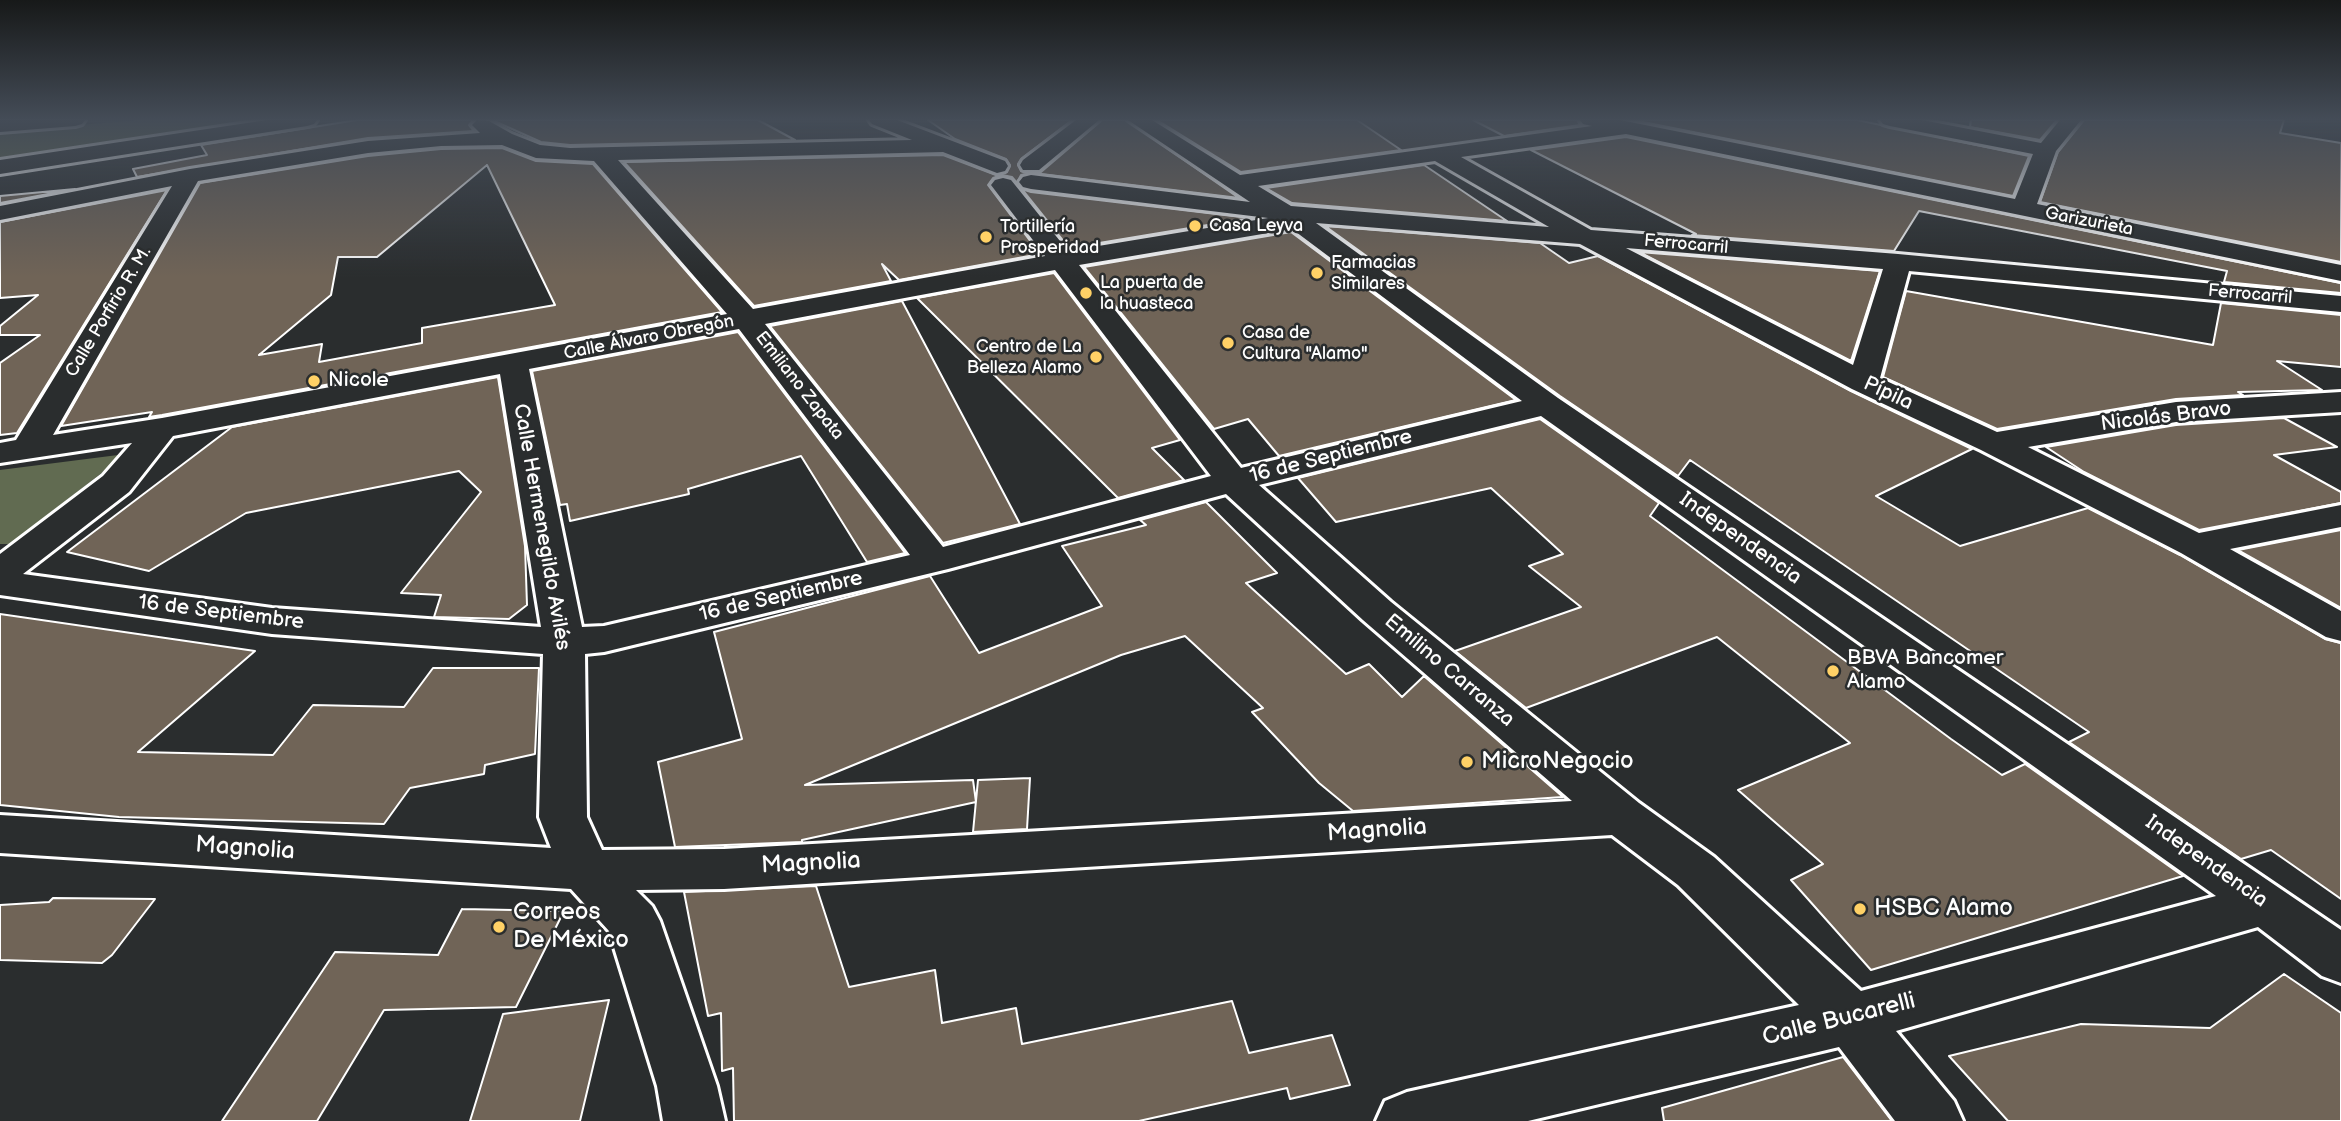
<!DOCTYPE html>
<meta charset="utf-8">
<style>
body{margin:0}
canvas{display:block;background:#2a2d2e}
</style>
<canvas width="2341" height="1121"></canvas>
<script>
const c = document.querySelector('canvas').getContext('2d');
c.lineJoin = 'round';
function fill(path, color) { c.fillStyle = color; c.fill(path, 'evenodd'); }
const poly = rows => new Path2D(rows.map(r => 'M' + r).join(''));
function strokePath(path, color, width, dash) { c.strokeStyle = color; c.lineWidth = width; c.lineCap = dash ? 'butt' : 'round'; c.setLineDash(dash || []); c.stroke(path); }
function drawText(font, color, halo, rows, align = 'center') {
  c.font = font + ' "Balsamiq Sans",sans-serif'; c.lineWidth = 5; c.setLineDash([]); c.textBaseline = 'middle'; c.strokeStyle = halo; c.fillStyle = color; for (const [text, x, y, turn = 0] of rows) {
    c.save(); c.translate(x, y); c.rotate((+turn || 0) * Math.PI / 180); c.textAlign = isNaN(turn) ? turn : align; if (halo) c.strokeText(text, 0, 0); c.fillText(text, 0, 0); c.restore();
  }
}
fill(poly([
 [1171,120,1567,120,1589,125,1247,171]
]), '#3f3e3a');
fill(poly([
 [137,120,282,120,0,163,0,132],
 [126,454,10,544,0,544,0,470]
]), '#616b51');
const building = poly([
 [357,120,473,120,469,125,474,131,368,138,137,177,133,169,207,155,201,145,357,120],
 [492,120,758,120,795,140,570,145,541,142,492,120],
 [928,120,1072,120,1021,159,1018,164,1021,171,1030,173,1021,175,1017,183,1012,177,1002,175,993,178,988,185,1040,254,899,280,882,264,891,281,754,306,624,162,943,155,996,175,1007,172,1010,165,1006,159,955,139,928,120],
 [1102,120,1126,120,1239,198,1033,173,1041,172,1102,120],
 [1157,120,1357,120,1401,150,1241,172,1157,120],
 [1473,120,1577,120,1580,125,1504,136,1473,120],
 [1633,120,1857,120,2029,156,2013,196,1633,120],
 [1971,120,2057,120,2040,140,1970,127,1971,120],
 [2084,120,2284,120,2280,133,2341,143,2341,262,2040,202,2058,152,2084,120],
 [1626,137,2341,283,2341,293,2224,282,2227,271,1919,211,1894,251,1692,235,1696,234,1531,150,1626,137],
 [502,148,536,161,593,164,722,312,162,415,149,417,152,412,61,426,200,183,368,156,441,149,502,148],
 [487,165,555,305,422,328,422,343,319,362,322,344,259,355,331,295,338,257,377,257,487,165],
 [1424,165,1507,221,1292,203,1266,188,1424,165],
 [75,189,0,203,0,196,75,189],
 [1022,189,1031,192,1250,218,1069,248,1022,189],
 [167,190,17,433,0,435,0,363,40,335,0,335,0,326,38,295,0,298,0,222,167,190],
 [1325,226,1540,243,1569,263,1598,256,1851,391,1972,449,1876,496,1960,546,2088,508,2180,555,2325,639,2341,643,2341,899,2271,850,2241,859,2069,742,2089,732,1690,460,1678,476,1560,396,1325,226],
 [1291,232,1516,400,1279,456,1248,419,1214,429,1084,267,1291,232],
 [1639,252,1880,271,1851,361,1639,252],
 [1054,273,1180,440,1152,448,1184,480,1118,498,917,298,1054,273],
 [1906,291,2213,345,2221,303,2341,315,2341,367,2277,361,2322,390,2238,392,2243,395,2176,399,1997,429,1883,377,1906,291],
 [902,301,1020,524,943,543,770,326,902,301],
 [738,332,905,553,867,562,801,456,688,489,689,494,570,521,567,504,560,505,532,371,738,332],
 [498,377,525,546,527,605,509,619,434,617,441,595,401,593,481,492,459,471,246,513,149,571,67,552,232,427,498,377],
 [2284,418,2337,447,2274,455,2341,492,2341,503,2199,530,2084,472,2046,447,2176,425,2284,418],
 [1540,419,1659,503,1650,516,1951,739,2002,775,2025,764,2183,876,1871,970,1791,880,1823,864,1738,790,1850,743,1717,637,1526,708,1455,651,1581,607,1529,566,1563,554,1491,488,1336,522,1298,478,1540,419],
 [1206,502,1277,573,1246,583,1346,674,1369,664,1402,697,1424,676,1563,797,1353,811,1319,783,1252,712,1263,708,1185,636,1121,655,805,785,973,780,976,802,802,840,802,842,675,847,658,762,742,739,714,632,930,576,979,653,1102,606,1062,546,1146,525,1140,520,1206,502],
 [2341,530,2341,608,2238,550,2341,530],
 [0,614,255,651,138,752,273,755,313,705,404,707,433,668,539,668,535,754,485,765,484,774,410,788,384,824,119,817,0,805,0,614],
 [1030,778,1027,829,973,832,978,780,1030,778],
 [816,886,849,987,935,970,942,1023,1016,1008,1022,1044,1232,1001,1249,1053,1332,1035,1350,1085,1290,1099,1287,1088,1139,1121,734,1121,733,1068,722,1071,721,1013,708,1016,684,892,816,886],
 [53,898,155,899,112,955,102,963,0,960,0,905,49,902,53,898],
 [462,909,564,911,516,1007,384,1010,317,1121,222,1121,335,952,438,955,462,909],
 [2284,974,2341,1013,2341,1121,2008,1121,1949,1056,2081,1024,2210,1028,2284,974],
 [609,1000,580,1121,470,1121,503,1014,609,1000],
 [1843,1057,1892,1121,1664,1121,1662,1108,1843,1057]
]);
fill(building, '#706457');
strokePath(building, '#fff', 2);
const minor = poly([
 [0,120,85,120,82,124,75,126,0,132,0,120],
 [267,120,317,120,314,124,307,126,0,174,0,160,267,120],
 [477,120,489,121,512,134,540,145,570,148,912,140,872,124,869,120,897,120,1005,161,1008,166,1005,171,997,173,943,152,618,160,753,309,1045,256,991,185,995,180,1003,178,1011,180,1068,251,1268,218,1031,189,1023,187,1019,182,1023,177,1031,175,1250,202,1128,120,1152,120,1240,175,1592,126,1583,124,1580,120,1620,120,2015,199,2033,154,1890,126,1883,124,1880,120,1922,120,2041,143,2060,120,2081,120,2056,151,2037,204,2341,265,2341,281,1626,134,1461,157,1591,230,1898,254,2341,296,2341,312,1909,271,1880,378,1997,432,2176,402,2341,392,2341,412,2176,422,2028,447,2199,533,2341,505,2341,527,2230,549,2341,611,2341,641,2326,637,2181,553,1981,450,1852,389,1580,244,1316,223,1558,398,2341,930,2341,983,2322,976,2258,927,1896,1031,1954,1101,1963,1121,1895,1121,1839,1047,1528,1121,1376,1121,1385,1101,1407,1092,1799,1005,1678,885,1612,835,724,889,636,890,652,906,660,921,717,1086,725,1121,663,1121,657,1086,609,931,571,889,0,853,0,815,551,848,539,817,543,654,272,634,0,595,0,554,103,476,132,443,0,463,0,443,16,440,172,186,0,220,0,206,190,169,368,141,480,133,472,125,477,120],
 [502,145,536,158,594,161,727,314,162,418,53,435,198,181,368,153,441,146,502,145],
 [1435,161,1549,227,1291,206,1258,186,1435,161],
 [1292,229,1522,401,1241,468,1079,265,1292,229],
 [1626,248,1883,269,1853,365,1626,248],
 [1055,270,1211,476,943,547,765,324,1055,270],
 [739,329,910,555,604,626,582,627,529,369,739,329],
 [500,374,541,627,272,608,23,574,129,492,173,436,500,374],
 [1541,416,2216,896,1861,991,1714,857,1639,803,1391,602,1259,485,1541,416],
 [1226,494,1363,620,1572,801,724,849,602,850,587,817,585,654,604,652,948,569,1226,494],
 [1076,120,1099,120,1039,170,1023,170,1020,165,1023,160,1076,120]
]);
strokePath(minor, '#fff', 6);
fill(minor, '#2a2d2e');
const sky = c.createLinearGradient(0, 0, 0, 277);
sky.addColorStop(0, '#171919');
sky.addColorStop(0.43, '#444c57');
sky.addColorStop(1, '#444c5700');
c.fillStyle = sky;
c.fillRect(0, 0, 2341, 277);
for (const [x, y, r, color] of [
 [1195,226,7,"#ffd166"],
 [986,237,7,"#ffd166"],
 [1317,273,7,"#ffd166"],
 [1086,293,7,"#ffd166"],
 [1228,343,7,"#ffd166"],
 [1096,357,7,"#ffd166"],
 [314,381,7,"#ffd166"],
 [1833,671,7,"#ffd166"],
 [1467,762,7,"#ffd166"],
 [1860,909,7,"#ffd166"],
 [499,927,7,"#ffd166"]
]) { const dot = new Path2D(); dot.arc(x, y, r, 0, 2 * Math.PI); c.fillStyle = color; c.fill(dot); strokePath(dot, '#2a2d2e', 2.5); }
drawText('18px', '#fff', '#2a2d2e', [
 ["Garizurieta",2089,222,11],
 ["Ferrocarril",1686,245,5],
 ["Ferrocarril",2250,295,5],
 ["Calle Porfirio R. M.",109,312,-59],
 ["Calle Álvaro Obregón",649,338,-11],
 ["Emiliano Zapata",799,386,52]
]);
drawText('18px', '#fff', '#2a2d2e', [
 ["Casa Leyva",1209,226],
 ["Tortillería",1000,227],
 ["Prosperidad",1000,248],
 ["Farmacias",1331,263],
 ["Similares",1331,284],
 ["La puerta de",1100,283],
 ["la huasteca",1100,304],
 ["Casa de",1242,333],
 ["Cultura \"Alamo\"",1242,354],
 ["Centro de La",1082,347,"right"],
 ["Belleza Alamo",1082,368,"right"]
], 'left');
drawText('21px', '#fff', '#2a2d2e', [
 ["Nicole",328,381],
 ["BBVA Bancomer",1847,659],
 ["Alamo",1847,683]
], 'left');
drawText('21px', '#fff', '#2a2d2e', [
 ["Pípila",1888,394,25],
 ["Nicolás Bravo",2166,417,-7],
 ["16 de Septiembre",1331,457,-14],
 ["Calle Hermenegildo Avilés",541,527,80],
 ["Independencia",1740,539,35],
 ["16 de Septiembre",781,597,-13],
 ["16 de Septiembre",221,613,7],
 ["Emilino Carranza",1449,671,40],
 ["Independencia",2206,862,35]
]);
drawText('24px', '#fff', '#2a2d2e', [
 ["MicroNegocio",1481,762],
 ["HSBC Alamo",1874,909],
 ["Correos",513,913],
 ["De México",513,941]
], 'left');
drawText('24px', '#fff', '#2a2d2e', [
 ["Magnolia",1377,831,-4],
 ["Magnolia",245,849,4],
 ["Magnolia",811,864,-3],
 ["Calle Bucarelli",1839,1020,-14]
]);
</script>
